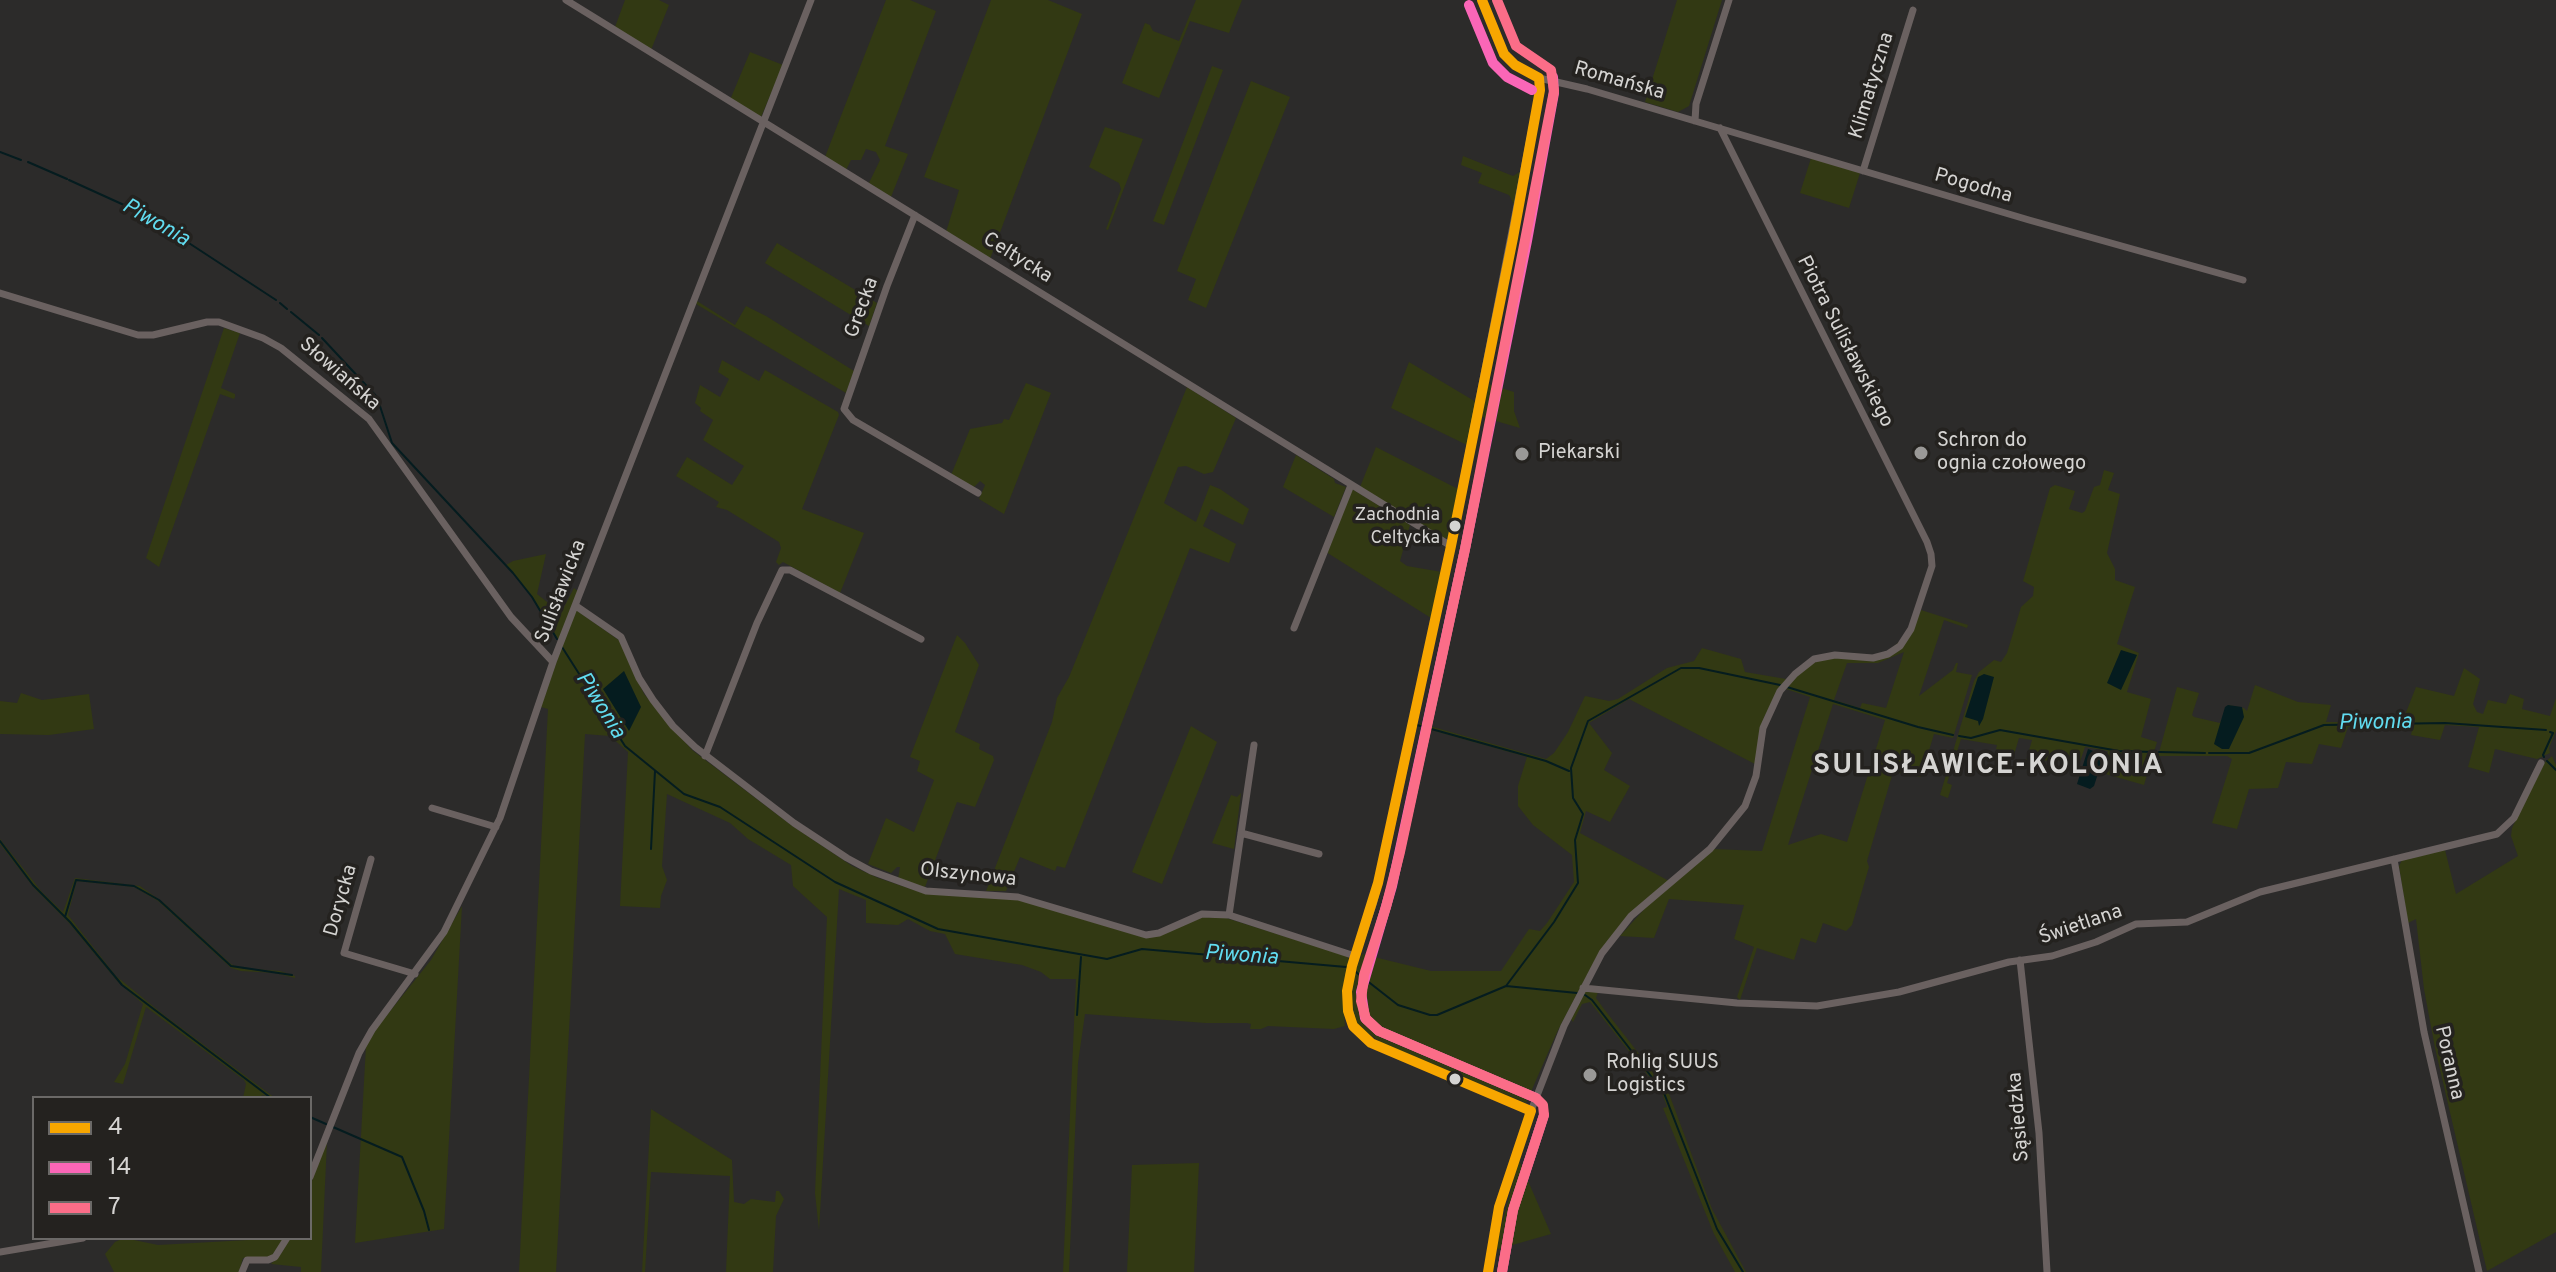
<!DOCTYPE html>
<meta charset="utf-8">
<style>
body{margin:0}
#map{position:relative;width:2556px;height:1272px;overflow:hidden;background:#2c2b2a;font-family:Overpass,sans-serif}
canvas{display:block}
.legend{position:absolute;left:32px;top:1096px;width:280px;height:144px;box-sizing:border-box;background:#24221f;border:2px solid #6b6967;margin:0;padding:10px 14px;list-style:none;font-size:24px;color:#d5d4d2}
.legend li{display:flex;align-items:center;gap:16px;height:40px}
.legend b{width:40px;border:2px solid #6b6967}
</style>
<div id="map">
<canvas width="2556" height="1272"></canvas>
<ul class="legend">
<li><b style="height:10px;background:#f7a600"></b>4</li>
<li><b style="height:10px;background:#fa66b7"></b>14</li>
<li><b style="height:10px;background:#fb6d88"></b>7</li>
</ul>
</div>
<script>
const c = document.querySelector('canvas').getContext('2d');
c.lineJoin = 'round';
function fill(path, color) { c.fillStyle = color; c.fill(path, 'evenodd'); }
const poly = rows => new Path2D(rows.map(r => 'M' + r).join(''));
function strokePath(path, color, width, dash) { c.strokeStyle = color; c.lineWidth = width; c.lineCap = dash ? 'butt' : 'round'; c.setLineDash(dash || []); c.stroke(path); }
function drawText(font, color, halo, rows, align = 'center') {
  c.font = font + ' Overpass,sans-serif'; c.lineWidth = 7; c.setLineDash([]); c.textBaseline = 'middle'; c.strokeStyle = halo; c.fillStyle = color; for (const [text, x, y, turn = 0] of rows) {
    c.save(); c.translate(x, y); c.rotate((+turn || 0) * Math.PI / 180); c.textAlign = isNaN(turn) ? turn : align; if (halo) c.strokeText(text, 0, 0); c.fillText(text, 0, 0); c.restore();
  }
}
fill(poly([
 [625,0,659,0,669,5,651,50,615,27],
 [886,0,910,0,936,11,885,146,908,154,891,197,869,183,880,160,876,152,866,149,861,160,851,160,846,170,825,157],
 [991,0,1048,0,1082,14,990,259,946,232,959,190,924,177],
 [1196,0,1242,0,1229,33,1190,21,1159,98,1122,83,1145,23,1150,25,1153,31,1179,41],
 [1677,0,1722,0,1689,106,1678,112,1645,102],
 [750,52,783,65,761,117,730,100],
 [1212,66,1223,70,1164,225,1153,221],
 [1251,81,1290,97,1206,308,1188,300,1196,279,1177,271],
 [1105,127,1143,139,1108,230,1106,229,1121,189,1119,183,1089,167],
 [1463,156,1513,176,1521,171,1515,206,1509,195,1478,183,1482,173,1461,165],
 [1811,158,1860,173,1849,208,1800,193],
 [777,243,877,303,869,326,765,263],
 [697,301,735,325,746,306,766,316,854,371,846,393,696,304],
 [224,328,240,333,221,388,235,394,235,397,234,399,220,394,159,567,146,558],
 [722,360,759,381,765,370,838,412,839,415,802,509,864,533,840,593,783,562,779,565,776,562,781,548,779,542,727,510,716,507,719,502,676,476,687,457,732,485,744,466,703,440,713,420,700,411,701,408,695,403,700,385,720,397,729,379,718,372],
 [1409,362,1476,402,1467,445,1391,408],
 [1026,383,1051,393,1004,514,979,499,985,485,980,481,974,487,951,475,970,429,1002,423,1004,419,1009,420],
 [1488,384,1514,392,1514,411,1520,428,1482,417],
 [1187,387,1236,418,1213,472,1204,474,1186,466,1178,467,1164,503,1196,522,1210,485,1220,489,1249,509,1243,525,1211,509,1203,526,1236,544,1229,563,1190,548,1065,868,1057,866,1055,871,1020,857,1006,891,986,891,1052,722,1057,698,1069,677],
 [1376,447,1458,489,1448,537,1444,539,1360,487],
 [1296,455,1334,479,1335,483,1346,487,1334,517,1283,487],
 [2104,470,2114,473,2108,490,2120,494,2107,553,2115,569,2115,580,2135,587,2117,644,2139,653,2127,692,2151,699,2141,737,2157,742,2144,785,2102,773,2108,751,2085,747,2077,770,2069,760,2026,761,2032,740,2019,738,2014,755,1996,749,1997,745,1961,739,1947,783,1952,785,1948,798,1940,795,1974,681,1979,672,1994,660,2001,662,2007,653,2021,607,2033,596,2034,587,2023,581,2050,488,2055,485,2075,491,2069,509,2082,513,2085,511,2094,487,2100,485],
 [1352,489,1410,525,1400,561,1407,566,1442,572,1431,618,1326,552],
 [546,554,537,594,561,613,574,588,579,592,573,608,620,641,644,694,692,750,791,825,852,866,878,878,923,893,1016,899,1142,937,1203,917,1226,918,1347,956,1350,961,1342,992,1345,1026,1334,1029,1268,1026,1261,1029,1250,1029,1251,1024,1247,1023,1206,1023,1085,1014,1078,1063,1069,1272,1063,1272,1076,979,1050,979,1041,972,1022,965,955,954,945,934,930,931,908,919,898,925,866,923,866,900,839,889,819,1230,815,1193,827,917,793,886,791,865,748,839,730,823,667,794,662,866,667,880,661,896,660,908,620,906,628,752,610,736,585,734,556,1272,519,1272,548,709,541,707,562,646,532,597,506,565,513,561],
 [1921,610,1968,625,1967,628,1944,620,1919,696,1953,670,1956,663,1958,663,1956,672,1972,675,1953,738,1934,734,1921,777,1893,772,1867,861,1869,867,1852,925,1846,931,1823,923,1816,943,1801,938,1794,960,1757,948,1740,1000,1737,997,1754,947,1734,939,1744,905,1669,899,1654,938,1620,936,1649,904,1713,849,1762,851,1810,697,1786,689,1790,683,1809,665,1825,658,1881,658,1913,629],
 [1904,652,1886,708,1862,703,1860,708,1834,700,1847,663,1878,663],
 [1833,704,1885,720,1847,842,1821,834,1788,845],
 [957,635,965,643,979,665,955,732,980,744,979,749,993,756,994,760,975,807,957,802,925,887,898,879,900,867,897,867,891,873,868,864,886,818,914,832,934,780,917,771,920,761,910,757],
 [1702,648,1741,659,1745,672,1786,679,1764,717,1755,764,1629,699,1589,723,1612,753,1604,770,1630,786,1610,822,1586,811,1580,833,1669,881,1600,951,1558,1030,1526,1103,1380,1042,1357,1025,1350,1001,1352,980,1362,954,1431,971,1501,971,1529,929,1540,931,1547,923,1574,882,1572,855,1533,825,1518,806,1518,786,1527,757,1420,727,1419,723,1546,759,1554,753,1568,732,1585,696,1609,701,1618,699,1667,668,1694,661],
 [2464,668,2480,679,2473,704,2477,712,2483,714,2488,700,2506,704,2510,694,2524,699,2522,709,2550,716,2556,698,2556,731,2549,748,2550,753,2537,759,2495,749,2489,773,2468,767,2479,727,2445,725,2440,740,2411,735,2413,726,2348,727,2341,748,2319,744,2312,764,2286,762,2278,788,2249,789,2237,829,2212,823,2232,759,2227,756,2158,756,2177,687,2199,693,2192,715,2194,717,2220,723,2228,705,2244,708,2247,711,2255,685,2298,702,2331,705,2326,722,2348,722,2359,717,2405,715,2416,687,2454,696],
 [21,693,42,700,89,694,94,729,49,735,0,734,0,701,17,703],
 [1191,726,1217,742,1162,884,1132,872],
 [2552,756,2556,765,2556,1232,2487,1271,2435,1048,2424,989,2416,919,2408,923,2399,866,2402,860,2445,850,2456,894,2518,856,2511,836,2512,828,2545,762],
 [1241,793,1234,849,1212,843,1231,795,1237,797],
 [0,839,42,892,63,912,75,878,140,886,164,903,231,964,240,968,280,971,295,976,295,978,275,973,241,971,231,968,158,901,134,887,86,882,77,881,76,884,68,915,116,976,164,1015,275,1098,262,1095,261,1098,243,1098,246,1084,244,1080,146,1007,123,1084,114,1082,125,1064,143,1004,118,982,68,922,34,888,0,844],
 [462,906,444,1229,355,1243,366,1046,379,1025,431,960],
 [1585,992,1598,992,1596,998,1604,1009,1668,1091,1712,1209,1746,1272,1735,1272,1714,1234,1663,1108,1667,1107,1662,1093,1590,1002,1582,1004,1573,1022,1570,1018],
 [651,1109,732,1160,734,1202,744,1204,751,1199,775,1202,776,1191,779,1191,784,1199,776,1216,773,1272,726,1272,730,1176,651,1172,645,1272,642,1272],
 [327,1141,321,1272,301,1272,301,1267,271,1264,282,1252,290,1238,310,1238,310,1186],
 [1519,1160,1551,1234,1495,1250],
 [1199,1163,1194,1272,1127,1272,1132,1165],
 [124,1238,158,1245,284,1238,271,1257,243,1258,239,1272,114,1272,105,1254,115,1242]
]), '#323913');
fill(poly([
 [2121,650,2137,655,2121,690,2107,683],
 [624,671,641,707,629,731,603,689],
 [1984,674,1994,677,1983,719,1979,726,1978,721,1965,717,1978,677],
 [2228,705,2242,707,2244,717,2229,749,2222,749,2214,744,2225,707],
 [2088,749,2104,755,2094,786,2090,789,2077,784]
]), '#051c1f');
strokePath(poly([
 [0,152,21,160],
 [28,162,67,179],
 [69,180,146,215,276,300],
 [280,303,287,309],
 [291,312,319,335],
 [322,338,377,397,392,443,513,573,532,597,557,639],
 [562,647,625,746,684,794,720,807,835,882,938,929,1107,959,1142,949,1346,967],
 [1787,687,1918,727,1953,735],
 [1417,725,1546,761,1569,771],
 [1959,736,1971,738,2000,730,2119,751,2153,752],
 [2159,752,2205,753],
 [2209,753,2249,753,2324,725,2445,723,2546,730],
 [2544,757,2543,755,2553,733,2550,732],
 [2547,761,2556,770],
 [0,841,33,885,70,922,122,985,271,1098],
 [651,849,655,771],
 [65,917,76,880,134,886,159,900,231,966,292,975],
 [1352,969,1398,1005,1430,1015,1437,1015,1506,986,1554,922,1578,883,1575,840,1583,814,1573,798,1571,768,1588,721,1681,668,1699,668,1780,685],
 [1506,986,1577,993],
 [1585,995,1592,1000,1664,1093,1717,1229,1743,1272],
 [1077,1015,1081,957],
 [310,1117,326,1124],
 [333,1127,402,1157,424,1211,429,1230]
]), '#051c1f', 2);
strokePath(poly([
 [566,0,1451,546],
 [1539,78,1587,89,2029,220,2243,280],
 [1695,121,1696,104,1729,0],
 [1863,171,1913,10],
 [915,215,887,286,844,409,853,420,978,493],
 [0,293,138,335,153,335,207,322,219,322,263,338,281,348,369,419,511,617,553,662],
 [576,606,621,637,639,678,653,700,673,726,695,747,794,823,847,858,871,871,926,891,1018,897,1146,935,1159,933,1202,914,1229,915,1355,956],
 [1294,628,1351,485],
 [705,756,757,623,782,570,790,570,921,639],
 [432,808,496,827],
 [1241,833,1319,854],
 [371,859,344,953,415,974],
 [2394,859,2424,1032,2479,1272],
 [1229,915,1254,745],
 [2020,960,2039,1133,2047,1272],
 [1583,988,1737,1003,1817,1006,1899,992,2009,962,2052,956,2096,942,2136,924,2187,922,2260,892,2497,834,2514,818,2541,763],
 [1531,1111,1564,1026,1602,953,1631,916,1710,849,1745,806,1756,776,1763,728,1780,691,1795,674,1814,659,1835,655,1873,658,1888,654,1900,646,1911,629,1932,566,1931,554,1927,542,1720,128],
 [310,1177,359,1053,372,1030,444,932,500,818,553,662,811,0],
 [0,1252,83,1238],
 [242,1272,247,1260,268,1260,275,1257,287,1238]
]), '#6a6160', 7);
strokePath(poly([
 [1482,0,1504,54,1515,65,1539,78,1540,90,1451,546,1386,849,1373,903,1350,972,1347,1002,1353,1026,1371,1043,1531,1111,1499,1207,1488,1272]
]), '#6a6160', 8);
strokePath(poly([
 [1482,0,1504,54,1515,65,1539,78],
 [1531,1111,1371,1043,1353,1026,1348,1011,1347,991,1352,966,1378,883,1451,546,1513,238,1540,90,1539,78],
 [1488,1272,1499,1207,1531,1111]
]), '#f7a600', 10);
strokePath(poly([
 [1469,5,1493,63,1507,77,1532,90],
 [1536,1098,1379,1031,1365,1018,1361,992,1392,886,1465,549,1527,241,1554,93,1553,77],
 [1502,1272,1513,1210,1544,1115]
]), '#fa66b7', 10);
strokePath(poly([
 [1497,0,1516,46,1551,70,1554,91,1465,549,1400,852,1386,907,1364,975,1361,1001,1366,1019,1379,1031,1536,1098,1543,1105,1544,1115,1513,1210,1502,1272]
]), '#fb6d88', 10);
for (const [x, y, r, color] of [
 [1921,453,8,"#9a9997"],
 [1522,454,8,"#9a9997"],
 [1455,526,7,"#d5d4d2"],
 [1590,1075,8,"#9a9997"],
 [1455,1079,7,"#d5d4d2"]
]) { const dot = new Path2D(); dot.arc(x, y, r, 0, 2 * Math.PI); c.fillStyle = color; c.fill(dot); strokePath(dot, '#24221f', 3); }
drawText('18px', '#d5d4d2', '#24221f', [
 ["Zachodnia",1440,516],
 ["Celtycka",1440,539]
], 'right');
drawText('20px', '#d5d4d2', '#24221f', [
 ["Romańska",1619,82,16],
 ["Klimatyczna",1873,86,-73],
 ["Pogodna",1973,187,16],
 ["Celtycka",1017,259,32],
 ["Grecka",863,308,-70],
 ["Piotra Sulisławskiego",1844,342,63],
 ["Słowiańska",339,375,41],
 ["Sulisławicka",562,592,-69],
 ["Olszynowa",968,876,6],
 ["Dorycka",342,901,-74],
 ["Świetlana",2081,926,-19],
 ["Poranna",2448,1063,77],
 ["Sąsiedzka",2020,1117,-95]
]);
drawText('20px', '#d5d4d2', '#24221f', [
 ["Schron do",1937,442],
 ["ognia czołowego",1937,465],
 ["Piekarski",1538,454],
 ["Rohlig SUUS",1606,1064],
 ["Logistics",1606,1087]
], 'left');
drawText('italic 22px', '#61dcf0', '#24221f', [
 ["Piwonia",155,224,30],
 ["Piwonia",599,706,58],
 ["Piwonia",2375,724,-1],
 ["Piwonia",1241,957,4]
]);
c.letterSpacing = '2px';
drawText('bold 28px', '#d5d4d2', '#24221f', [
 ["SULISŁAWICE-KOLONIA",1989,767]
]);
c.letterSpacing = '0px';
</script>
